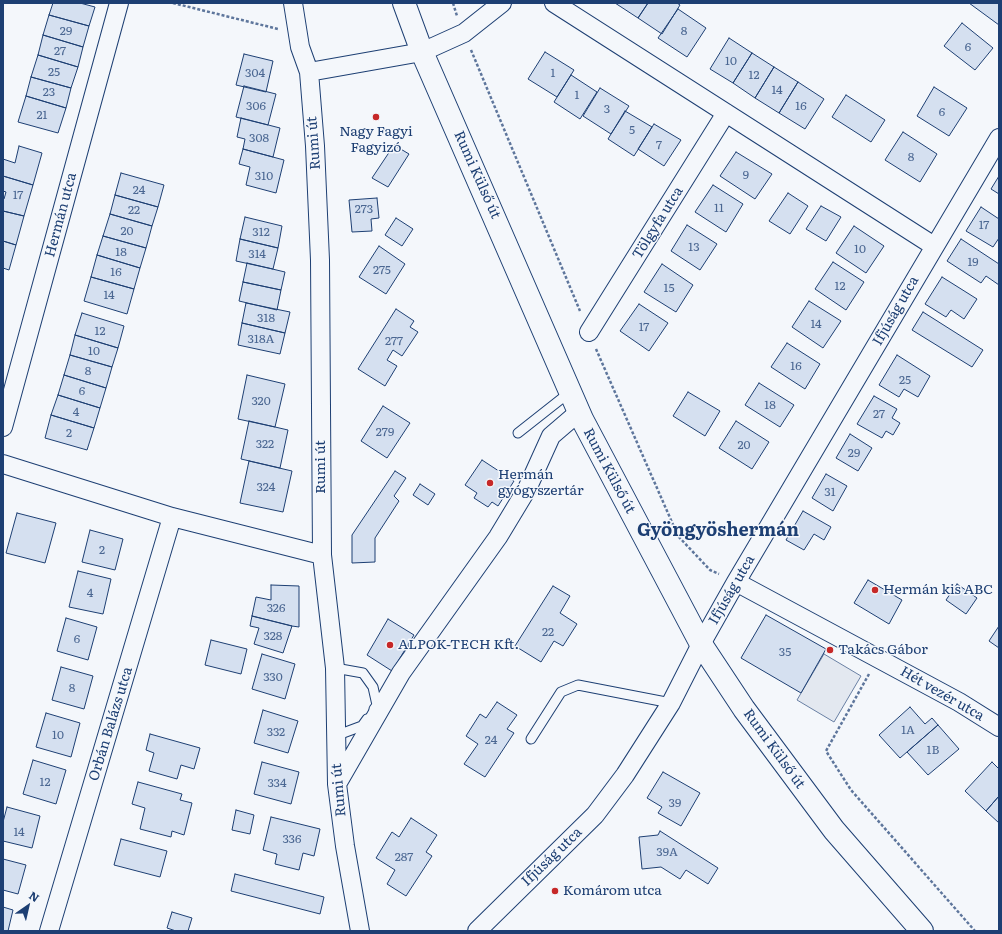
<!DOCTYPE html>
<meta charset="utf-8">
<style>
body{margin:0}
#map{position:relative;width:1002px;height:934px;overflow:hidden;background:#f4f7fb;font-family:Literata,serif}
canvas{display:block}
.frame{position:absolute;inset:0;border:4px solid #1d3f73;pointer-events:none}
.north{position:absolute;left:8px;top:886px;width:40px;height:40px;-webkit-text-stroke:3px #f4f7fb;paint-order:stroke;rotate:34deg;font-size:11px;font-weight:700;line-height:16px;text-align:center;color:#1d3f73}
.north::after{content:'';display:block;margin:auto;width:14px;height:18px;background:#1d3f73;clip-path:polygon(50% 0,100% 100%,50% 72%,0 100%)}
</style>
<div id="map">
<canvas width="1002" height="934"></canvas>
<div class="frame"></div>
<div class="north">N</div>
</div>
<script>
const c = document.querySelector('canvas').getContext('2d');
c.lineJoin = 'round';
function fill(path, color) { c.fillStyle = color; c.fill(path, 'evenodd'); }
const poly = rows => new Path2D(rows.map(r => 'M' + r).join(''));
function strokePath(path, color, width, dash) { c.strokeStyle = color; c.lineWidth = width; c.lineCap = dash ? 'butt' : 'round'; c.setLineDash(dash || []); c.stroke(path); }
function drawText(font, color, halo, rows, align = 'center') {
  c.font = font + ' Literata,serif'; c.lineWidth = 3; c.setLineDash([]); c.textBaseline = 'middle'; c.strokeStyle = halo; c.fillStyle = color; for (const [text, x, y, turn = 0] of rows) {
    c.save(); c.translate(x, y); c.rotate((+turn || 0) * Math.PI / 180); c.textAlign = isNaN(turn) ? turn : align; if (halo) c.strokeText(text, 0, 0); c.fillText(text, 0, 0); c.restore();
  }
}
const parking = poly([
 [824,654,861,676,834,722,797,700,824,654]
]);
fill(parking, '#e3e8f0');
strokePath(parking, '#687fa3', 1);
const building = poly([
 [53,3,80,3,95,7,89,26,49,15,53,3],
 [615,3,648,3,638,18,615,3],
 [648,3,677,3,680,5,662,34,638,18,648,3],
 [969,3,999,3,999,25,969,3],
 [678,9,706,28,687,57,658,38,678,9],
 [49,15,89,26,83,47,43,35,49,15],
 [962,23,993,48,975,70,944,46,962,23],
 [43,35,83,47,78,67,38,55,43,35],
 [729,38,752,53,733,83,710,69,729,38],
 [545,52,574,70,557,97,528,79,545,52],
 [752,53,774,67,755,98,733,83,752,53],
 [244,54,273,61,266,92,236,85,244,54],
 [38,55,78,67,71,88,31,77,38,55],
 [774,67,798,82,779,113,755,98,774,67],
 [571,75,597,92,580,119,554,102,571,75],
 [31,77,71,88,66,108,26,96,31,77],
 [798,82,824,99,805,129,779,113,798,82],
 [244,86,276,94,268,125,236,117,244,86],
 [934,87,967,108,949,136,917,116,934,87],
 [600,88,629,106,611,134,583,116,600,88],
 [846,95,885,120,871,142,832,117,846,95],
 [26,96,66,108,58,133,18,122,26,96],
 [625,111,652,127,634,156,608,139,625,111],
 [241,118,280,128,273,157,243,149,245,139,237,137,241,118],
 [654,124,681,140,664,166,638,149,654,124],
 [903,132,937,154,920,182,885,160,903,132],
 [394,145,409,154,388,187,372,178,394,145],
 [19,146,42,153,33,185,3,176,3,159,15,163,19,146],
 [243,149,284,160,276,193,246,185,250,167,239,164,243,149],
 [736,152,772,174,755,199,720,176,736,152],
 [121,173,164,185,158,207,115,195,121,173],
 [3,176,33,185,24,216,3,211,3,198,4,199,6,192,3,191,3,176],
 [999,176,999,194,991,189,999,176],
 [713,185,743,204,726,232,695,212,713,185],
 [788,193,808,206,790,234,769,221,788,193],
 [115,195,158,207,152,226,110,214,115,195],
 [377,198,379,218,371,219,372,231,352,232,349,200,377,198],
 [821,206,841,217,826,241,806,229,821,206],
 [981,207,999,219,999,238,993,247,966,231,981,207],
 [3,211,24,216,16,245,3,241,3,211],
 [110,214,152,226,146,248,103,236,110,214],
 [245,217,282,226,278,248,240,239,245,217],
 [396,218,413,229,402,246,385,235,396,218],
 [687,225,717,244,700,270,671,251,687,225],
 [854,226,884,246,866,273,836,253,854,226],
 [103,236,146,248,140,268,97,255,103,236],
 [240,239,278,248,273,269,236,261,240,239],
 [961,239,999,264,999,285,986,276,981,283,947,261,961,239],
 [3,241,16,245,9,270,3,268,3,241],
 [379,246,405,264,386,294,359,277,379,246],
 [97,255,140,268,134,289,91,277,97,255],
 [833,262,864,282,846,310,815,289,833,262],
 [247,263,285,272,281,290,243,282,247,263],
 [662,264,693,285,676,312,644,292,662,264],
 [91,277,134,289,127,314,84,301,91,277],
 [942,277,977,299,964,319,951,310,946,317,925,304,942,277],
 [243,282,281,290,277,310,239,301,243,282],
 [809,301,841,321,823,348,792,327,809,301],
 [246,303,290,312,285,333,242,323,246,303],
 [639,304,668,323,649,351,620,331,639,304],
 [396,309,414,321,410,327,418,332,402,356,393,350,387,360,397,366,385,386,358,369,396,309],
 [923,312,983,350,972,367,912,330,923,312],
 [82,313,124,326,118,348,75,335,82,313],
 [242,323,285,333,280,354,238,345,242,323],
 [75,335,118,348,112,367,70,355,75,335],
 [787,343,820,364,805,389,771,367,787,343],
 [70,355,112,367,106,388,64,375,70,355],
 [897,355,930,376,918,397,904,389,899,397,879,385,897,355],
 [64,375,106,388,100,408,58,395,64,375],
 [247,375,285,384,275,427,238,419,247,375],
 [759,383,794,405,780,427,745,405,759,383],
 [688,392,720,411,705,436,673,416,688,392],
 [58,395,100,408,94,428,51,415,58,395],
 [874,396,897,409,892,418,900,423,893,435,886,431,882,438,857,424,874,396],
 [383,406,410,423,387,458,361,441,383,406],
 [51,415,94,428,87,450,45,438,51,415],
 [249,421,288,430,280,468,241,459,249,421],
 [736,421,769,442,752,469,719,448,736,421],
 [850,434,872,448,858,471,836,458,850,434],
 [482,460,514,481,498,506,492,502,488,507,474,498,477,493,465,485,482,460],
 [249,461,292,471,283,512,240,503,249,461],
 [395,471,406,478,394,496,399,501,375,538,375,562,352,563,352,535,395,471],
 [826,474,847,486,833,511,812,498,826,474],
 [420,484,435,494,428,505,413,495,420,484],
 [803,511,831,527,824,540,814,534,804,550,786,540,803,511],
 [17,513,56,523,45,563,6,553,17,513],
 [90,530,123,539,115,570,82,562,90,530],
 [78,571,111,579,103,614,69,607,78,571],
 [868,580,902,600,889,624,854,603,868,580],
 [957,584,977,598,966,614,946,600,957,584],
 [271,585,299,586,299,627,292,626,252,616,256,597,271,600,271,585],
 [553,586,570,596,560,613,577,624,563,646,554,641,541,662,515,646,553,586],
 [766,615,826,649,801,693,741,658,766,615],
 [252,616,292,626,283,653,254,644,259,628,250,626,252,616],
 [66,618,97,627,88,660,57,651,66,618],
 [388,619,414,635,392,671,367,655,388,619],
 [999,626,999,648,989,641,999,626],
 [211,640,247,649,241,674,205,665,211,640],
 [262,654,295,664,285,699,252,689,262,654],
 [61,667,93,676,84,709,52,700,61,667],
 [497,702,517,715,507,729,514,733,485,777,464,764,478,744,466,736,480,714,486,718,497,702],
 [910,707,925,724,932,718,938,725,900,758,879,735,910,707],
 [263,710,298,721,288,753,254,743,263,710],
 [46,713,80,723,71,757,36,747,46,713],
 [938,725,959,749,928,775,907,752,938,725],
 [150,734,200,748,194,769,181,765,177,779,149,771,154,753,146,750,150,734],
 [33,760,66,770,56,804,23,794,33,760],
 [262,762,299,772,291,804,254,794,262,762],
 [992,762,999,769,999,796,986,811,965,791,992,762],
 [663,772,700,793,681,826,658,813,662,807,647,798,663,772],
 [138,782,182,794,180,800,192,803,184,835,172,831,171,837,140,829,145,808,132,804,138,782],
 [999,796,999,823,986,811,999,796],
 [7,807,40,816,32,848,3,841,3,822,7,807],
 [236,810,254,815,250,834,232,830,236,810],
 [271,817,320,829,314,856,303,853,299,870,275,864,277,854,263,850,271,817],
 [411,818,437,835,426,852,432,856,406,896,387,884,395,870,376,858,392,832,399,837,411,818],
 [660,831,718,868,708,884,686,870,680,879,661,867,642,869,639,837,658,835,660,831],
 [121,839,167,851,160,877,114,865,121,839],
 [3,859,26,865,18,894,3,890,3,859],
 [235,874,324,897,320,914,231,891,235,874],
 [3,907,13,910,8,931,3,931,3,907],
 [172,912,192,918,188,931,176,931,167,928,172,912]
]);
fill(building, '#d5e0f0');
strokePath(building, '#1d3f73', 1);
const lane = poly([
 [518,433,570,392],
 [335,668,363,673,373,687,377,705,374,709],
 [335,736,362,726,367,719],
 [531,739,561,692,578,685,671,703]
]);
const street = poly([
 [293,3,300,47,309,72,315,146,320,260,322,555,335,668,337,784,345,846,360,931],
 [554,3,934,246],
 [309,72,422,52,464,33,502,3],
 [589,332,726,113],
 [3,427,119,3],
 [3,464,172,517,322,555],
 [736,582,959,702,999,727],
 [337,784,401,673,498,537,527,489,551,436,579,412],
 [49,931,172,517],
 [477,931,595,815,625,775,671,703,701,644,736,582,999,138]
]);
const secondary = poly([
 [404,3,422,52,582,419,701,644,744,709,834,830,922,931]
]);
strokePath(lane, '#1d3f73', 11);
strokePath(street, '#1d3f73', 20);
strokePath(secondary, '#1d3f73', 24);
strokePath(poly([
 [173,3,278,29],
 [453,3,457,16],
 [471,50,580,311],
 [596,349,678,536,710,570,719,574],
 [869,674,826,751,851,790,975,931]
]), '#5e769c', 2.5, [3, 2]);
strokePath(lane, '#f4f7fb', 9);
strokePath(street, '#f4f7fb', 18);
strokePath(secondary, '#f4f7fb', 22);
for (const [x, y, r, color] of [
 [376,117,4,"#c62828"],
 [490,483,4,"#c62828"],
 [875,590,4,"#c62828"],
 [390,645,4,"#c62828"],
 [830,650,4,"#c62828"],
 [555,891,4,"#c62828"]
]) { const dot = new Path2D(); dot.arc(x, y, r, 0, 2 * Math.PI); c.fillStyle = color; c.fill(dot); strokePath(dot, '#f4f7fb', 1.5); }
drawText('12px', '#4b6792', null, [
 ["29",66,31],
 ["8",684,31],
 ["6",968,47],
 ["27",60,51],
 ["10",731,61],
 ["25",54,72],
 ["304",255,73],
 ["1",553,73],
 ["12",754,75],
 ["14",777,90],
 ["23",49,92],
 ["1",577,95],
 ["306",256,106],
 ["16",801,106],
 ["3",607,109],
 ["6",942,112],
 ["21",42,115],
 ["5",632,130],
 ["308",259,138],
 ["7",659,145],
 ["8",911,157],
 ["9",746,175],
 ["310",264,176],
 ["24",139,190],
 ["17",18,195],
 ["11",719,208],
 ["273",364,209],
 ["22",134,210],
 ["17",984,225],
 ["20",127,231],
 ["312",261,232],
 ["13",694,247],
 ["10",860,249],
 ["18",121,252],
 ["314",257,254],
 ["19",973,262],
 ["275",382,270],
 ["16",116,272],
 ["12",840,286],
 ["15",669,288],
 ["14",109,295],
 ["318",266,318],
 ["14",816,324],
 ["17",644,327],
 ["12",100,331],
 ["318A",261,339],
 ["277",394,341],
 ["10",94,351],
 ["16",796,366],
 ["8",88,371],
 ["25",905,380],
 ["6",82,391],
 ["320",261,401],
 ["18",770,405],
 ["4",76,412],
 ["27",879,414],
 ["279",385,432],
 ["2",69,433],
 ["322",265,444],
 ["20",744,445],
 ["29",854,453],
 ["324",266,487],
 ["31",830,492],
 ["2",102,550],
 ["4",90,593],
 ["326",276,608],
 ["22",548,632],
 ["328",273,636],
 ["6",77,639],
 ["35",785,652],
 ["330",273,677],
 ["8",72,688],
 ["1A",908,730],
 ["332",276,732],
 ["10",58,735],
 ["24",491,740],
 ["1B",933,750],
 ["12",45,782],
 ["334",277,783],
 ["39",675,803],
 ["14",19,832],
 ["336",292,839],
 ["39A",667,852],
 ["287",404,857]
]);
drawText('14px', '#1d3f73', '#f4f7fb', [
 ["Nagy Fagyi",376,132,"center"],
 ["Fagyizó",376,148,"center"],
 ["Hermán",498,475],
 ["gyógyszertár",498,491],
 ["Hermán kis ABC",883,590],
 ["ALPOK-TECH Kft.",398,645],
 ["Takács Gábor",838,650],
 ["Komárom utca",563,891]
], 'left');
drawText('14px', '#1d3f73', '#f4f7fb', [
 ["Rumi út",314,143,-94],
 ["Rumi Külső út",477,175,66],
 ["Hermán utca",61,215,-75],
 ["Tölgyfa utca",658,223,-58],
 ["Ifjúság utca",896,311,-60],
 ["Rumi út",321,467,-90],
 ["Rumi Külső út",609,471,62],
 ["Ifjúság utca",732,590,-60],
 ["Hét vezér utca",942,694,30],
 ["Orbán Balázs utca",111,724,-73],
 ["Rumi Külső út",774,749,54],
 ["Rumi út",339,790,-95],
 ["Ifjúság utca",552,857,-44]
]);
drawText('bold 18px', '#1d3f73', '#f4f7fb', [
 ["Gyöngyöshermán",718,531]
]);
</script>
